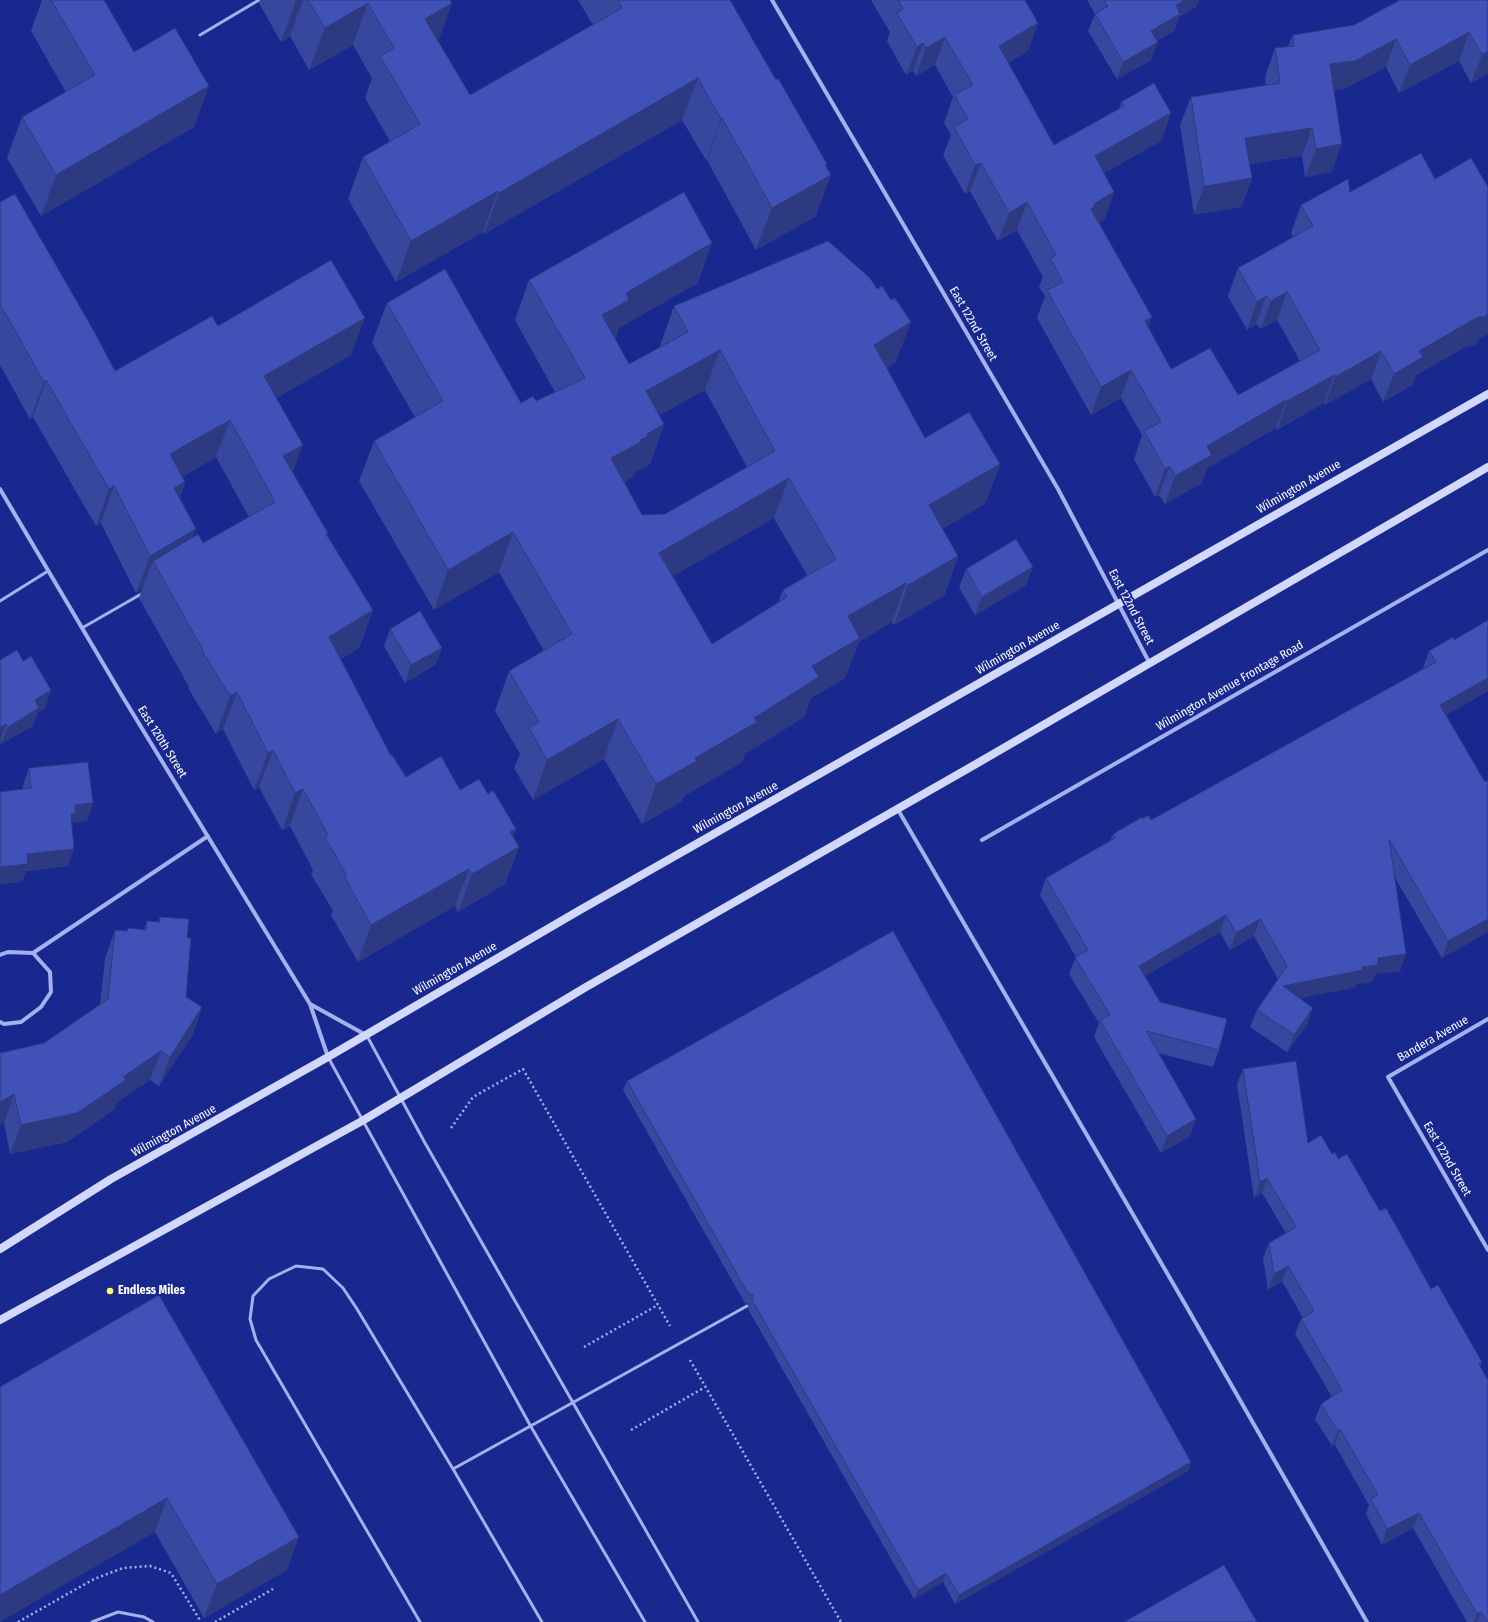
<!DOCTYPE html>
<style>
body{margin:0}
canvas{display:block;background:#18288f}
</style>
<canvas width="1488" height="1622"></canvas>
<script>
const c = document.querySelector('canvas').getContext('2d');
c.lineJoin = 'round';
const poly = rows => new Path2D(rows.map(r => 'M' + r).join(''));
function strokePath(path, color, width, dash) { c.strokeStyle = color; c.lineWidth = width; c.lineCap = dash ? 'butt' : 'round'; c.setLineDash(dash || []); c.stroke(path); }
function fill(path, color) { c.fillStyle = color; c.fill(path, 'evenodd'); }
function drawText(font, color, halo, rows, align = 'center') {
  c.font = font + ' "Fira Sans Condensed",sans-serif'; c.lineWidth = 4; c.setLineDash([]); c.textBaseline = 'middle'; c.strokeStyle = halo; c.fillStyle = color; for (const [text, x, y, turn = 0] of rows) {
    c.save(); c.translate(x, y); c.rotate((+turn || 0) * Math.PI / 180); c.textAlign = isNaN(turn) ? turn : align; if (halo) c.strokeText(text, 0, 0); c.fillText(text, 0, 0); c.restore();
  }
}
strokePath(poly([
 [451,1128,473,1097,523,1069,670,1326],
 [584,1347,658,1305],
 [690,1360,841,1622],
 [631,1430,705,1387],
 [18,1622,94,1579,123,1568,150,1566,171,1573,201,1622],
 [215,1622,273,1589]
]), '#a5b0ef', 2.5, [2, 3]);
strokePath(poly([
 [200,35,259,0],
 [0,601,48,571],
 [82,628,143,593],
 [367,1036,425,1143,698,1622],
 [328,1057,530,1425,645,1622],
 [453,1469,747,1306],
 [92,1622,118,1612,144,1617,153,1622],
 [420,1622,256,1340,250,1319,253,1296,269,1279,296,1266,323,1269,343,1288,357,1309,453,1469,542,1622]
]), '#a5b0ef', 3);
strokePath(poly([
 [772,0,1058,489,1149,662],
 [0,489,124,699,310,1004,328,1057],
 [897,808,1185,1304,1367,1622],
 [982,840,1488,550],
 [0,955,8,952,33,953,208,836],
 [310,1004,366,1035],
 [1488,1019,1388,1077,1488,1250],
 [0,1022,4,1024,21,1022,41,1007,51,992,50,972,33,953]
]), '#a5b0ef', 4);
strokePath(poly([
 [0,1249,111,1179,328,1057,580,910,1488,394],
 [0,1320,362,1121,586,987,976,764,1488,467]
]), '#d2d8fb', 8);
fill(poly([
 [42,0,104,0,134,52,194,127,41,216,7,158,22,117,66,92,31,31],
 [260,0,450,0,452,3,438,41,470,95,593,25,578,0,730,0,776,80,827,164,816,216,756,250,707,160,706,160,682,120,484,234,483,232,396,282,348,199,363,157,390,141,365,98,372,78,353,45,309,70,290,36,281,42,259,3],
 [871,0,1025,0,1038,23,1028,51,1008,63,1054,145,1119,109,1121,102,1171,113,1161,141,1104,173,1114,192,1104,220,1099,223,1148,328,1171,369,1238,395,1300,361,1277,320,1261,329,1256,324,1247,330,1228,296,1238,268,1293,237,1291,233,1301,205,1350,192,1478,340,1475,345,1467,346,1416,375,1412,385,1383,402,1371,379,1325,405,1324,403,1277,430,1276,428,1207,468,1202,483,1165,504,1159,495,1155,497,1134,459,1142,435,1121,398,1091,415,1037,318,1045,296,1039,287,1043,277,1017,230,998,241,970,191,965,194,943,155,951,135,944,123,953,97,935,65,916,76,913,71,906,75,887,41,890,32],
 [1087,0,1199,0,1196,7,1179,17,1174,31,1157,41,1151,60,1117,79,1088,31,1095,14],
 [1488,0,1488,73,1471,83,1459,61,1399,93,1386,67,1344,89,1334,90,1332,172,1305,177,1302,156,1249,164,1252,178,1241,207,1197,214,1194,214,1180,125,1191,97,1266,86,1265,77,1275,48,1288,46,1293,35,1354,25],
 [0,202,115,371,218,326,351,355,276,398,293,472,327,535,373,610,359,648,341,659,391,756,406,777,460,790,488,794,516,829,513,836,519,847,505,884,458,912,455,906,358,962,331,915,333,911,311,874,313,870,290,826,282,830,259,787,254,790,223,729,216,734,188,688,189,687,139,598,142,589,136,593,101,523,96,526,33,417,30,419,0,365],
 [216,457,249,517,203,543,192,538,196,529,180,498,185,482,182,477],
 [529,280,698,283,619,328,615,339,629,364,660,347,660,346,674,306,896,362,887,368,925,438,1000,464,985,504,942,529,958,556,944,596,894,625,892,622,859,642,845,678,811,698,804,717,745,754,742,762,684,796,682,801,642,824,604,759,533,800,514,768,520,754,495,711,509,671,544,651,499,572,434,610,359,481,374,441,415,417,372,343,387,303,521,403,536,401,555,392,515,320],
 [705,390,747,467,665,514,642,515,624,483,627,481,628,479,634,476,635,472,650,464,664,424,659,415],
 [774,518,807,575,783,590,778,603,712,644,673,576],
 [1033,567,1026,585,975,615,959,587,966,569],
 [1488,620,1488,691,1446,715,1485,782,1488,780,1488,932,1442,958,1394,876,1406,954,1400,971,1375,974,1372,982,1357,984,1356,987,1300,998,1307,1025,1287,1052,1250,1027,1257,1010,1278,979,1254,936,1230,950,1220,932,1145,976,1160,1002,1219,1050,1213,1067,1158,1053,1196,1119,1190,1136,1161,1153,1094,1037,1099,1023,1069,974,1076,957,1040,895,1046,878,1110,841,1113,834,1143,819,1151,820,1424,669,1423,668,1429,651,1454,640],
 [390,629,442,648,435,665,405,683,384,646],
 [0,660,23,661,51,690,45,708,38,712,33,726,1,744,0,742],
 [29,768,93,803,87,821,72,822,68,866,26,871,22,882,23,786],
 [160,917,187,938,186,997,202,1007,192,1036,159,1086,150,1080,117,1102,115,1109,67,1142,10,1154,4,1123,0,1053,44,1043,100,1005,105,959,115,930,126,931,128,928,144,930,147,921,158,922],
 [1243,1069,1308,1143,1332,1154,1338,1159,1380,1211,1431,1289,1482,1362,1480,1367,1488,1622,1467,1622,1413,1528,1382,1545,1366,1514,1369,1505,1335,1445,1332,1446,1315,1419,1321,1404,1332,1397,1295,1334,1301,1319,1303,1318,1282,1281,1268,1290,1263,1258,1269,1243,1286,1233,1262,1193,1254,1198,1237,1084],
 [627,1081,1191,1462,1188,1471,955,1604,943,1582,914,1599,748,1309,749,1304,745,1303,623,1090],
 [0,1387,287,1570,204,1618,155,1532]
]), '#37479d');
fill(poly([
 [296,0,303,0,290,36,281,42],
 [1185,0,1199,0,1196,7,1179,17,1174,31,1145,48,1151,31,1176,5],
 [368,3,353,45,309,70,325,28],
 [452,3,437,45,425,19],
 [1038,23,1028,51,988,74,999,46],
 [1469,32,1459,61,1399,93,1410,65],
 [945,37,935,65,916,76,926,48],
 [1396,39,1386,67,1344,89,1320,92,1330,64],
 [1158,42,1151,60,1117,79,1123,62],
 [923,43,913,71,906,75,917,47],
 [1488,51,1488,73,1471,83,1482,55],
 [698,78,682,120,484,234,499,193],
 [209,86,194,127,41,216,56,175],
 [1171,113,1161,141,1084,185,1095,156],
 [722,118,707,160,706,160,721,119],
 [1312,128,1302,156,1235,166,1245,138],
 [1342,144,1332,172,1305,177,1316,149],
 [981,163,970,191,965,194,975,165],
 [827,164,821,180,831,175,816,216,756,250,772,208],
 [1252,178,1241,207,1197,214,1194,214,1204,186],
 [498,191,483,232,396,282,411,241],
 [1114,192,1104,220,1087,230,1091,209,1094,204],
 [1027,202,1017,230,998,241,1009,213],
 [712,243,698,283,619,328,615,340,602,315,626,293],
 [1287,292,1277,320,1261,329,1271,301],
 [1266,296,1256,324,1247,330,1257,302],
 [1488,312,1488,334,1478,340,1475,345,1467,346,1416,375,1412,385,1383,402,1394,374,1419,351,1478,317],
 [1152,317,1142,345,1145,321],
 [365,318,351,355,251,413,264,376],
 [911,322,896,362,860,385,874,345],
 [720,350,705,390,631,431,646,391],
 [1381,351,1371,379,1325,405,1335,377],
 [1131,370,1121,398,1091,415,1101,387],
 [1334,375,1324,403,1277,430,1287,401],
 [46,380,33,417,30,419,44,382],
 [1286,400,1276,428,1207,468,1202,483,1165,504,1175,476,1207,446],
 [230,420,216,457,157,491,170,454],
 [664,424,650,464,635,472,634,476,628,479,627,481,596,498,611,458,640,440,647,434],
 [303,445,289,482,283,456],
 [1000,464,985,504,914,545,929,505],
 [1170,466,1159,495,1155,497,1165,469],
 [789,478,774,518,644,593,659,553],
 [185,482,172,520,174,488],
 [114,486,101,523,96,526,109,489],
 [196,529,182,566,153,561,142,589,136,593,150,556],
 [513,532,499,572,434,610,448,570],
 [958,556,944,596,894,625,908,585],
 [1033,567,1026,585,975,615,982,597],
 [906,583,892,622,859,642,845,678,811,698,804,717,745,754,742,762,684,796,682,801,642,824,656,784,754,718,812,666,848,616],
 [373,610,359,648,316,674,329,637],
 [442,648,435,665,405,683,411,665],
 [1488,678,1488,691,1434,722,1440,705],
 [51,690,45,708,38,712,33,726,1,744,8,727,35,700],
 [237,692,223,729,216,734,230,696],
 [618,719,604,759,533,800,547,760],
 [6,724,0,740,0,727],
 [273,750,259,787,254,790,268,753],
 [303,789,290,826,282,830,295,793],
 [93,803,87,821,72,822,69,831,71,814,75,805],
 [516,829,506,854,519,847,505,884,458,912,472,874,510,832],
 [74,849,68,866,26,871,22,882,0,884,0,867,27,854],
 [469,869,455,906,358,962,371,925],
 [1226,915,1220,932,1133,983,1139,966],
 [1260,919,1254,936,1230,950,1236,933],
 [1488,919,1488,932,1442,958,1448,941],
 [1406,954,1400,971,1375,974,1372,982,1357,984,1356,987,1277,1003,1283,986,1362,967,1378,958],
 [202,1007,192,1036,159,1086,170,1057],
 [1313,1008,1307,1025,1287,1052,1294,1035],
 [161,1051,150,1080,117,1102,115,1109,67,1142,10,1154,21,1125,123,1077],
 [14,1094,4,1123,0,1125,0,1102],
 [1196,1119,1190,1136,1161,1153,1167,1136],
 [1267,1178,1262,1193,1254,1198,1260,1182],
 [1288,1266,1282,1281,1268,1290,1274,1274],
 [1340,1429,1335,1445,1332,1446,1338,1431],
 [1191,1462,1188,1471,955,1604,959,1595],
 [167,1498,155,1532,0,1622,0,1595],
 [1419,1513,1413,1528,1382,1545,1387,1529],
 [299,1537,287,1570,204,1618,217,1584],
 [946,1573,943,1582,914,1599,918,1590],
 [1481,1612,1477,1622,1474,1622,1477,1614]
]), '#2d3980');
const building = poly([
 [51,0,104,0,134,52,175,28,209,86,56,175,22,117,95,75,51,0],
 [308,0,450,0,452,3,425,19,470,95,622,8,618,0,730,0,776,80,778,78,827,164,825,165,831,175,772,208,722,118,721,119,698,78,499,193,498,191,411,241,363,157,420,124,380,56,394,48,368,3,325,28,308,0],
 [898,0,1025,0,1038,23,999,46,1054,145,1124,106,1121,102,1154,83,1171,113,1095,156,1114,192,1094,204,1095,206,1091,209,1152,317,1145,321,1171,369,1210,348,1238,395,1320,350,1287,292,1271,301,1266,296,1257,302,1238,268,1313,226,1301,205,1348,179,1350,192,1421,153,1435,179,1471,158,1488,187,1488,312,1485,317,1478,317,1419,351,1423,357,1394,374,1381,351,1335,377,1334,375,1287,401,1286,400,1207,446,1212,455,1175,476,1170,466,1165,469,1144,431,1161,422,1131,370,1101,387,1047,290,1063,282,1050,258,1056,255,1027,202,1009,213,981,163,975,165,954,127,968,119,954,95,973,85,945,37,926,48,923,43,917,47,897,13,903,9,898,0],
 [1104,0,1185,0,1176,5,1180,14,1151,31,1158,42,1123,62,1095,14,1108,6,1104,0],
 [1400,0,1488,0,1488,51,1482,55,1469,32,1410,65,1396,39,1355,61,1330,64,1342,144,1316,149,1312,128,1245,138,1252,178,1207,186,1204,186,1191,97,1280,83,1275,48,1294,46,1293,35,1354,25,1400,0],
 [684,192,712,243,626,293,629,300,602,315,629,364,688,332,674,306,828,241,870,278,877,289,882,286,891,300,895,298,911,322,874,345,925,438,969,412,1000,464,929,505,958,556,908,585,906,583,848,616,860,638,812,666,819,677,754,718,757,722,695,758,697,761,656,784,618,719,547,760,529,728,539,722,509,671,572,634,513,532,448,570,374,441,443,401,387,303,445,269,521,403,533,396,536,401,585,378,529,280,684,192],
 [720,350,775,451,665,514,642,515,611,458,641,442,640,440,648,436,647,434,664,424,646,391,720,350],
 [789,478,836,559,783,590,787,597,712,644,659,553,789,478],
 [15,194,95,333,115,371,212,316,218,326,331,260,365,318,264,376,303,445,283,456,328,533,326,534,373,610,329,637,391,756,392,755,406,777,441,756,460,790,479,779,488,794,493,790,516,829,510,832,519,847,472,874,469,869,371,925,345,878,347,876,325,837,328,835,303,789,295,793,273,750,268,753,237,692,230,696,202,651,203,650,153,561,198,534,203,543,275,502,230,420,170,454,185,482,174,488,196,529,150,556,114,486,109,489,46,380,44,382,0,304,0,202,15,194],
 [1016,539,1033,567,982,597,966,569,1016,539],
 [420,611,442,648,411,665,390,629,420,611],
 [1488,620,1488,678,1440,705,1485,782,1488,780,1488,919,1448,941,1389,839,1406,954,1378,958,1378,965,1362,967,1363,970,1283,986,1313,1008,1294,1035,1257,1010,1287,966,1260,919,1236,933,1226,915,1139,966,1160,1002,1227,1019,1219,1050,1146,1031,1196,1119,1167,1136,1100,1020,1110,1015,1075,957,1088,950,1046,878,1115,838,1113,834,1142,817,1143,819,1148,815,1151,820,1436,662,1429,651,1453,637,1454,640,1488,620],
 [17,650,23,661,31,656,51,690,35,700,39,708,8,727,6,724,0,727,0,660,17,650],
 [88,762,93,803,75,805,76,813,71,814,74,849,27,854,28,864,0,867,0,792,31,788,29,768,88,762],
 [160,917,189,919,187,938,191,938,186,997,202,1007,170,1057,161,1051,123,1077,126,1080,77,1113,21,1125,14,1094,0,1102,0,1053,44,1043,108,999,115,930,127,931,128,928,146,930,147,921,160,922,160,917],
 [893,931,1191,1462,959,1595,946,1573,918,1590,752,1300,753,1295,749,1295,627,1081,893,931],
 [1296,1061,1308,1143,1321,1135,1332,1154,1335,1152,1338,1159,1347,1154,1380,1211,1386,1208,1431,1289,1438,1285,1482,1362,1479,1364,1488,1380,1488,1622,1487,1622,1481,1612,1477,1614,1419,1513,1387,1529,1371,1499,1378,1495,1340,1429,1338,1431,1321,1404,1342,1390,1301,1319,1314,1311,1288,1266,1274,1274,1269,1243,1296,1227,1267,1178,1260,1182,1243,1069,1296,1061],
 [159,1295,299,1537,217,1584,167,1498,0,1595,0,1387,159,1295],
 [1224,1565,1257,1622,1124,1622,1224,1565]
]);
fill(building, '#4052b7');
strokePath(building, '#2d3980', 1);
for (const [x, y, r, color] of [
 [110,1291,4,"#fdff63"]
]) { const dot = new Path2D(); dot.arc(x, y, r, 0, 2 * Math.PI); c.fillStyle = color; c.fill(dot); strokePath(dot, '#18288f', 1.5); }
drawText('12px', '#fff', '#18288f', [
 ["East 122nd Street",973,324,60],
 ["Wilmington Avenue",1299,487,-30],
 ["East 122nd Street",1131,607,62],
 ["Wilmington Avenue",1018,648,-30],
 ["Wilmington Avenue Frontage Road",1230,686,-30],
 ["East 120th Street",162,742,58],
 ["Wilmington Avenue",736,808,-29],
 ["Wilmington Avenue",455,969,-30],
 ["Bandera Avenue",1433,1039,-30],
 ["Wilmington Avenue",174,1131,-29],
 ["East 122nd Street",1447,1159,60]
]);
drawText('bold 12px', '#fff', '#18288f', [
 ["Endless Miles",118,1291]
], 'left');
</script>
